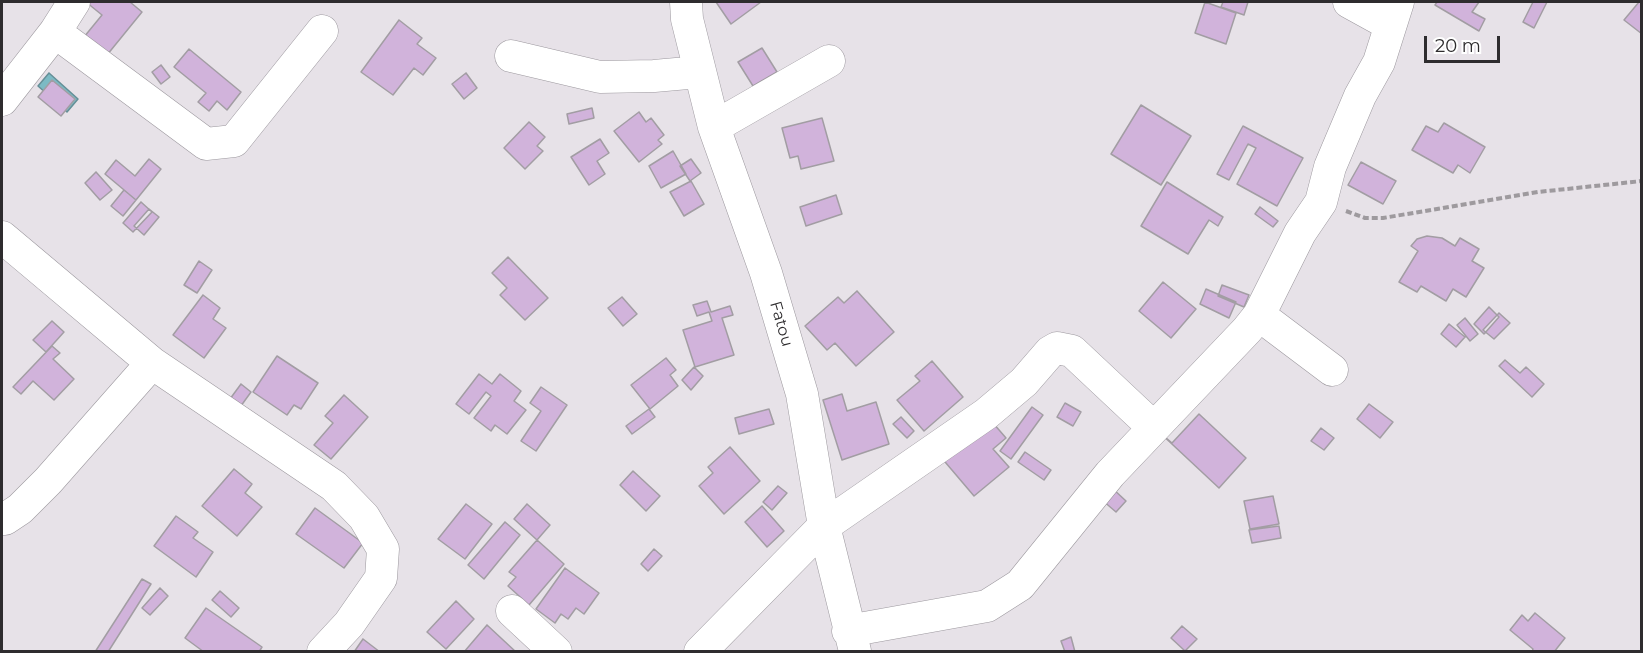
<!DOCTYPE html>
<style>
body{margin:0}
#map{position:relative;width:1643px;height:653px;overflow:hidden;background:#e7e2e8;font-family:Montserrat,sans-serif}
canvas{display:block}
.frame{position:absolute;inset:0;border:3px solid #2e2c2e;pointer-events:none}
.scale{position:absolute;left:1424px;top:36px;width:76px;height:27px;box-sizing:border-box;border:3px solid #2e2c2e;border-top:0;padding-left:8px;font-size:18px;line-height:21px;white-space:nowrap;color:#2e2c2e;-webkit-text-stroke:4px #fff;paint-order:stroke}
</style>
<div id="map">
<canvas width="1643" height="653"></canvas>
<div class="frame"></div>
<div class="scale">20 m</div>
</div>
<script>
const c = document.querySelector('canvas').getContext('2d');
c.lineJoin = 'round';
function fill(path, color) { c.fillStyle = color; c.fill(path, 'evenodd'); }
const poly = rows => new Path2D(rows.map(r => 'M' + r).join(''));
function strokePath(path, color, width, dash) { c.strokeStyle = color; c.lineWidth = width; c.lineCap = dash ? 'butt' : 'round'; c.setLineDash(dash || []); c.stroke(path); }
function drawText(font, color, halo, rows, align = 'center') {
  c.font = font + ' Montserrat,sans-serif'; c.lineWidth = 4.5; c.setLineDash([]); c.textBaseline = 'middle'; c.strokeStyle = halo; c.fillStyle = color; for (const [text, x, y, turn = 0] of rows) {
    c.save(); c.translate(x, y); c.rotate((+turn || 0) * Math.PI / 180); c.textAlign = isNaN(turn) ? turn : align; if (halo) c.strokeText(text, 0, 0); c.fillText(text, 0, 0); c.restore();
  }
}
const water = poly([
 [49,73,78,99,67,112,38,86,49,73]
]);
fill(water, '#7cbac4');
strokePath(water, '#658f97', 1.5);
const building = poly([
 [86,2,130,2,142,12,107,55,84,37,102,15,86,2],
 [716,2,761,2,731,24,716,2],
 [1205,2,1236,13,1226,44,1195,33,1205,2],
 [1223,2,1248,2,1244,15,1221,7,1223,2],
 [1437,2,1479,2,1472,12,1485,19,1479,31,1435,5,1437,2],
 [1533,2,1547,2,1534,28,1523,22,1533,2],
 [1639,2,1642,2,1642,34,1624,20,1639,2],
 [399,20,422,38,417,44,436,58,423,75,414,68,393,95,361,72,399,20],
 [762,48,777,72,753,86,738,62,762,48],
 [189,49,241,92,227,110,217,101,209,111,198,102,206,93,174,67,189,49],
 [161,65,170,77,161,84,152,72,161,65],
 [466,73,477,88,464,99,452,84,466,73],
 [52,80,75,99,61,116,38,97,52,80],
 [1141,105,1191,136,1161,185,1111,154,1141,105],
 [592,108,594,118,569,124,567,114,592,108],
 [639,112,646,122,651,118,664,135,658,140,662,144,639,162,614,131,639,112],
 [822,118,834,161,801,169,798,156,790,158,782,128,822,118],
 [529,122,545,137,537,146,543,151,525,169,504,148,529,122],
 [1444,123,1485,147,1470,173,1458,165,1453,173,1412,150,1426,126,1438,132,1444,123],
 [1243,126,1303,158,1277,206,1237,184,1256,148,1248,144,1229,180,1217,174,1243,126],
 [600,139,609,153,597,161,605,174,589,185,571,157,600,139],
 [673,151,686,174,661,188,649,166,673,151],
 [149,159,161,169,136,200,105,174,116,160,135,176,149,159],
 [691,159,701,173,690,181,680,166,691,159],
 [1361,162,1396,181,1383,204,1348,185,1361,162],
 [96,172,112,190,100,200,85,183,96,172],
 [691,181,704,204,684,216,670,192,691,181],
 [1167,182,1223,217,1218,226,1209,220,1188,254,1141,226,1167,182],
 [124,190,136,200,123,216,111,206,124,190],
 [836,195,842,214,806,226,800,207,836,195],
 [141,202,152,212,133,232,123,223,141,202],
 [1260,207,1278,221,1273,227,1255,214,1260,207],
 [149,209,159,217,144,235,134,226,149,209],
 [1427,236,1442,238,1455,246,1460,238,1479,249,1472,261,1484,268,1466,297,1453,289,1446,301,1421,286,1417,292,1399,282,1418,251,1411,246,1417,239,1427,236],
 [508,257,548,298,525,320,500,295,507,288,492,273,508,257],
 [199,261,212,270,197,293,184,285,199,261],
 [1163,282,1196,309,1171,338,1139,311,1163,282],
 [1222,285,1249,295,1244,307,1218,296,1222,285],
 [1206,289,1236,302,1229,318,1200,304,1206,289],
 [857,291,894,332,856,366,835,343,827,350,805,326,838,297,844,303,857,291],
 [203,295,220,308,213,319,226,328,204,358,173,335,203,295],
 [622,297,637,314,623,326,608,308,622,297],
 [707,301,711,312,730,306,733,315,722,318,734,355,695,367,683,330,712,321,709,312,697,316,693,305,707,301],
 [1489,307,1499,317,1484,334,1474,324,1489,307],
 [1499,313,1510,323,1494,339,1483,330,1499,313],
 [1465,318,1478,334,1470,341,1457,325,1465,318],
 [52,321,64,332,46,352,33,340,52,321],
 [1449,324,1465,337,1456,347,1441,334,1449,324],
 [52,346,60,353,53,359,74,379,54,400,33,381,21,394,13,387,52,346],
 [277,356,318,383,301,409,294,405,287,415,253,392,277,356],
 [666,358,676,370,670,375,678,386,650,409,631,385,666,358],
 [1505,360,1520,373,1526,367,1544,384,1532,397,1499,366,1505,360],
 [932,361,963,397,924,431,897,400,920,381,915,376,932,361],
 [694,367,703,376,691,390,682,380,694,367],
 [479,374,492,384,500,374,521,391,514,401,526,410,507,434,495,425,491,431,474,418,491,396,486,392,469,414,456,404,479,374],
 [241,384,251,392,238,410,227,403,241,384],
 [541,387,567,405,536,451,521,441,541,411,530,403,541,387],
 [842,394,847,411,876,402,889,444,842,460,823,400,842,394],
 [344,395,368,417,331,459,314,445,333,423,325,416,344,395],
 [1065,403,1081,412,1073,426,1057,417,1065,403],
 [1369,404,1393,422,1380,438,1357,419,1369,404],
 [1032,407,1043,415,1011,459,1000,451,1032,407],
 [649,409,655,417,632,434,626,426,649,409],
 [769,409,774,424,739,434,735,418,769,409],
 [1199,414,1246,458,1219,488,1158,431,1172,443,1199,414],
 [987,416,1006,438,993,449,1009,467,974,496,940,456,987,416],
 [901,417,914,431,907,438,893,424,901,417],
 [1321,428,1334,438,1324,450,1311,441,1321,428],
 [730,447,760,481,724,514,699,486,713,473,708,467,730,447],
 [1025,452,1051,470,1044,480,1018,462,1025,452],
 [234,469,252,484,245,493,262,507,237,536,202,506,234,469],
 [633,471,660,496,646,511,620,485,633,471],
 [778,486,787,493,772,510,763,502,778,486],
 [1112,488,1126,501,1116,512,1102,500,1112,488],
 [1273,496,1279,524,1250,529,1244,501,1273,496],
 [466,504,492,524,465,559,438,539,466,504],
 [527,504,550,525,537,540,514,519,527,504],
 [762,506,784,531,767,547,745,522,762,506],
 [315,508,363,543,344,568,296,534,315,508],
 [176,516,198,532,193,538,213,552,196,577,154,546,176,516],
 [505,522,520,535,484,579,468,565,505,522],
 [1279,526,1281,538,1252,543,1249,530,1279,526],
 [537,540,564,564,529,605,508,586,516,577,509,572,537,540],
 [654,549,662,556,648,571,641,564,654,549],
 [565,568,599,593,584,614,576,608,568,619,561,614,555,623,536,609,565,568],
 [142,579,151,584,108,652,95,652,142,579],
 [160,588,168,596,150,615,142,608,160,588],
 [220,591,239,608,231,617,212,600,220,591],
 [456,601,474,619,446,649,427,632,456,601],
 [206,608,262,647,259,652,204,652,185,638,206,608],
 [1535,613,1565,638,1554,652,1532,652,1533,649,1510,630,1522,615,1528,621,1535,613],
 [487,625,516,652,464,652,487,625],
 [1182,626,1197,639,1185,651,1171,638,1182,626],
 [1071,637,1075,652,1065,652,1061,641,1071,637],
 [363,639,380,652,354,652,363,639]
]);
fill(building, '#d1b3db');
strokePath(building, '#a29da3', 1.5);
const minor = poly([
 [686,2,687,19,714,127,766,273,802,394,824,526,855,651],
 [1349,2,1389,24],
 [55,32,206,144,234,141,322,31],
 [511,56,600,77,654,76,699,72],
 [2,100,55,32,74,2],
 [714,127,829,61],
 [2,237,152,363,334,486,364,517,383,549,381,578,349,624,323,652],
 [1259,315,1332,370],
 [2,518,5,519,20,509,48,481,152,363],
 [512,611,556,652],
 [848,631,987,606,1020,585,1110,474,1247,330,1259,315,1300,233,1321,202,1330,167,1360,96,1379,62,1398,2],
 [700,652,824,526,986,414,1024,382,1050,352,1057,348,1072,351,1153,427]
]);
strokePath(minor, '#9c989e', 33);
strokePath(poly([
 [1346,211,1365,218,1383,218,1538,192,1642,181]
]), '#9e9a9e', 4, [6, 3]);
strokePath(minor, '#fff', 32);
drawText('16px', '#2e2c2e', '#fff', [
 ["Fatou",781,324,74]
]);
</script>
